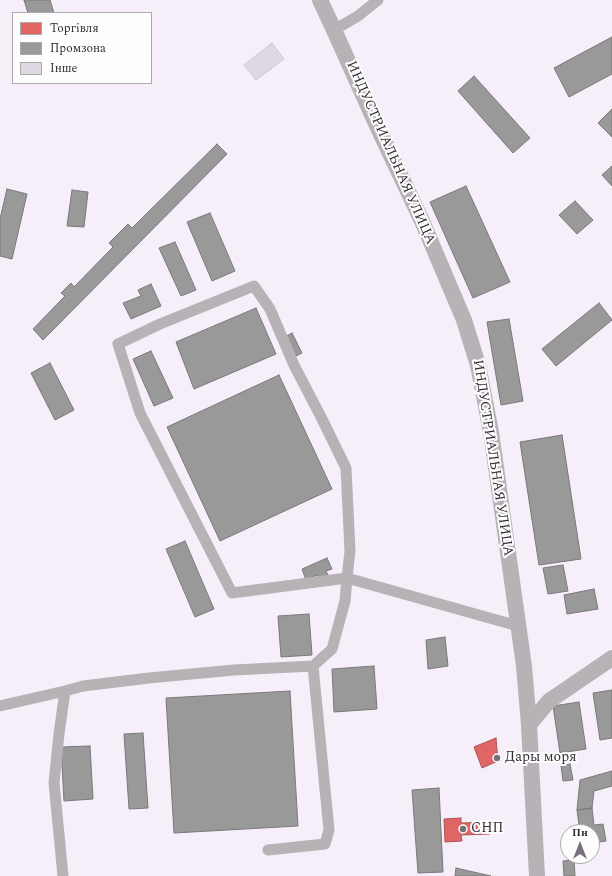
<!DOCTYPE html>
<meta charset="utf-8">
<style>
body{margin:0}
#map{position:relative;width:612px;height:876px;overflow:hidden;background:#f6eef8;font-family:Spectral,serif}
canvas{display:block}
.legend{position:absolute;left:12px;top:12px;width:140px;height:72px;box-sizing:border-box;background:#fdfdfd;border:1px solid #aca9ad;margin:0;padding:5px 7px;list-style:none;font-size:12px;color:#332b34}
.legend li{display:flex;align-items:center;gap:8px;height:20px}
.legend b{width:20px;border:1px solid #aca9ad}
.north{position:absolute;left:560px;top:824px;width:40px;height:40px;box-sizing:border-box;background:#fdfdfd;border:1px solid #aca9ad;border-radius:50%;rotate:0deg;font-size:11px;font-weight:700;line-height:16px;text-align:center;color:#332b34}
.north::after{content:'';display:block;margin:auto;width:14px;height:18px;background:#776f79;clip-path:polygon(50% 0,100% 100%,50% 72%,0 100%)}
</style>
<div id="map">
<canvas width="612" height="876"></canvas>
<ul class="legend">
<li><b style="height:11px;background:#e06666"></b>Торгівля</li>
<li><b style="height:11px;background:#999"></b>Промзона</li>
<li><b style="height:11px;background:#ddd8e4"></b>Інше</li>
</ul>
<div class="north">Пн</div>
</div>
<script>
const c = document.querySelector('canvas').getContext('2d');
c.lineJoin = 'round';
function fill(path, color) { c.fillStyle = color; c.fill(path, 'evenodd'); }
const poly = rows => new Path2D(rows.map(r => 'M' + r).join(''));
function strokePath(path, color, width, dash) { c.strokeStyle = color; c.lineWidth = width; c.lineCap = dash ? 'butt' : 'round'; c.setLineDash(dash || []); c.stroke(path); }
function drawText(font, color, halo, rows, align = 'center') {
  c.font = font + ' Spectral,serif'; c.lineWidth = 4; c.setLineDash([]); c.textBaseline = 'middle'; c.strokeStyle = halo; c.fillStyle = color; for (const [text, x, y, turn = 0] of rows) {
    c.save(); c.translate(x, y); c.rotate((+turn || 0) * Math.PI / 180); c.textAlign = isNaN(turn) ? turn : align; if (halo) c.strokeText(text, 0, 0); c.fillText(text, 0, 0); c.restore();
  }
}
const shops = poly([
 [496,738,498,761,482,768,474,747,496,738],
 [461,818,461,823,490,822,490,834,461,835,462,841,445,842,444,819,461,818]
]);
fill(shops, '#e06666');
strokePath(shops, '#ac5457', 1);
const industry = poly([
 [24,0,50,0,54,13,28,13,24,0],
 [612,37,612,74,569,97,554,68,612,37],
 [474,76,530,138,513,153,458,91,474,76],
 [612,109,612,137,598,123,612,109],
 [217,144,227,154,43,340,33,329,65,296,61,293,71,283,74,287,113,247,109,243,128,224,132,228,217,144],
 [612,166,612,186,602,175,612,166],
 [466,186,510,282,473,298,430,202,466,186],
 [7,189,27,194,12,259,0,256,0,219,7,189],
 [72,190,88,192,84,227,67,226,72,190],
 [575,201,593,220,577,234,559,215,575,201],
 [210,213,235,271,212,281,187,222,210,213],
 [175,242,196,290,181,296,159,248,175,242],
 [151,284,161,306,131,319,123,303,141,296,138,290,151,284],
 [599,303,612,320,556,366,542,349,599,303],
 [256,308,276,354,194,389,176,342,256,308],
 [509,319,523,401,501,405,487,322,509,319],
 [292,333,302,353,292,358,283,338,292,333],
 [151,351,173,398,154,406,133,359,151,351],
 [50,363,74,410,55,420,31,373,50,363],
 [279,375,332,489,220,541,167,427,279,375],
 [562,435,581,559,539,565,520,442,562,435],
 [185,541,214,609,195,617,166,549,185,541],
 [327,558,332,569,326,571,328,575,319,579,317,575,306,580,302,569,327,558],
 [563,565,568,591,548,594,543,568,563,565],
 [594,589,598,609,567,614,564,595,594,589],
 [309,614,312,655,281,657,278,616,309,614],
 [445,637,448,666,428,669,426,640,445,637],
 [374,666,377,709,334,712,332,669,374,666],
 [612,690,612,738,600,740,593,693,612,690],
 [290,691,298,826,174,833,166,698,290,691],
 [579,702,586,749,560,753,553,706,579,702],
 [143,733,148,808,129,809,124,734,143,733],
 [90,746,93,799,64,801,61,747,90,746],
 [570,764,573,780,563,781,561,766,570,764],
 [612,771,612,786,594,791,592,808,577,810,580,780,612,771],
 [439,788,443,872,418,873,412,790,439,788],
 [592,808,594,825,603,824,606,841,592,843,592,832,580,832,577,810,592,808],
 [574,860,575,876,564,876,563,861,574,860],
 [456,868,491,876,455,876,456,868]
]);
fill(industry, '#999');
strokePath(industry, '#7a787b', 1);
const building = poly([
 [272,43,284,59,256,80,244,65,272,43]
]);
fill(building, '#ddd8e4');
strokePath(building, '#cbc6d0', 1);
strokePath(poly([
 [334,30,358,16,378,0],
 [65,691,83,686,149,678,234,670,313,666,332,649,345,601,347,578,350,551,346,468,322,419,294,365,270,309,254,286,160,324,118,344,140,413,232,593,347,578,518,626],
 [0,706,65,691,59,734,54,783,63,876],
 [268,850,325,844,329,830,313,666]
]), '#b8b2b6', 11);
strokePath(poly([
 [320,0,334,30,378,128,422,221,464,320,478,365,491,432,524,666,529,725,537,876],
 [529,725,549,701,612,658]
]), '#b8b2b7', 16);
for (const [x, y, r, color] of [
 [497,758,4,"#776f79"],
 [463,829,4,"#776f79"]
]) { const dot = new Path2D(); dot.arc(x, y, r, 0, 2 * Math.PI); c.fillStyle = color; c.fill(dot); strokePath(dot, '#fdfdfd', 1.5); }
drawText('14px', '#332b34', '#fdfdfd', [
 ["ИНДУСТРИАЛЬНАЯ УЛИЦА",390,153,66],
 ["ИНДУСТРИАЛЬНАЯ УЛИЦА",492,458,81]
]);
drawText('14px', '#332b34', '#fdfdfd', [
 ["Дары моря",505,758],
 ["СНП",471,829]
], 'left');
</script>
